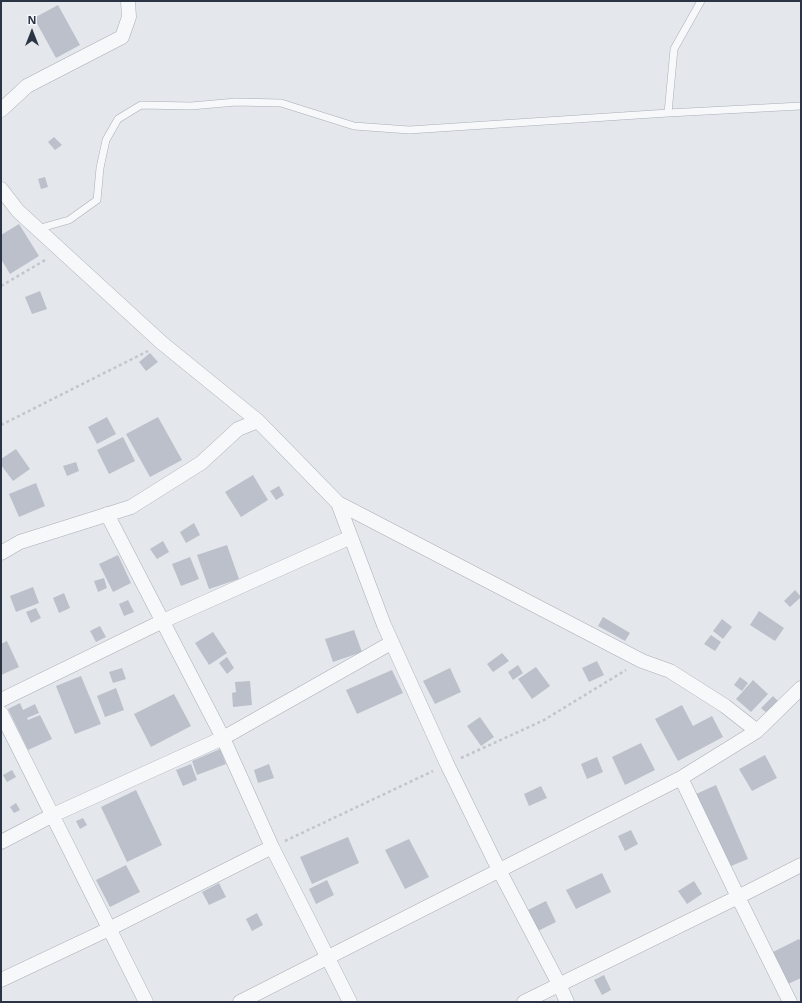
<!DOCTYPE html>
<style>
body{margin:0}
#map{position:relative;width:802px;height:1003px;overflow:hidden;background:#e4e7ec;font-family:"Open Sans",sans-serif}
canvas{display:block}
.frame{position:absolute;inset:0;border:2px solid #2b3445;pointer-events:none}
.north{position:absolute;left:12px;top:12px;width:40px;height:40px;-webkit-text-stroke:3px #f4f6f9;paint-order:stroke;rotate:0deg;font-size:11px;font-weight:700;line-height:16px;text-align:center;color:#2b3445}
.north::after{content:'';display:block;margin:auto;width:14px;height:18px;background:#2b3445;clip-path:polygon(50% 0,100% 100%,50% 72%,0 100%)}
</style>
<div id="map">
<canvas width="802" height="1003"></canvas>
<div class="frame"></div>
<div class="north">N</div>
</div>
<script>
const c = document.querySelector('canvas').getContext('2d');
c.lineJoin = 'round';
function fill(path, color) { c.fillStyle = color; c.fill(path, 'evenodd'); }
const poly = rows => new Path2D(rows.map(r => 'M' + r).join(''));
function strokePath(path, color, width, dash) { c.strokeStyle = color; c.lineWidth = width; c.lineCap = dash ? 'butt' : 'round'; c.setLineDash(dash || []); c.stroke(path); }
fill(poly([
 [58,5,80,45,56,58,34,18],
 [54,137,62,145,55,150,48,142],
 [45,177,48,187,41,189,38,179],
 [19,224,39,256,10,274,1,259,1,235],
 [40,291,47,309,32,314,25,297],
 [150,353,158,362,146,371,139,362],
 [107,417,116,434,97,444,88,427],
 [158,417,182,460,150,477,126,434],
 [123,437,135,461,109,474,97,450],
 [16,449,30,469,13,481,1,465,1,459],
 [76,462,79,471,67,476,63,466],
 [253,475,268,500,241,517,225,492],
 [36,483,45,506,19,517,9,494],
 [279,486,284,495,276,500,270,491],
 [194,523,200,535,186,543,180,532],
 [163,541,169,552,157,559,150,549],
 [227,545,239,579,209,589,197,555],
 [118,555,131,583,113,592,99,564],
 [190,557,199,579,181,586,172,564],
 [104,578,107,588,98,592,94,581],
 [33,587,39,603,16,612,10,596],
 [795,590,801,597,790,607,784,601],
 [64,593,70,608,59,613,53,598],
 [128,600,134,612,124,616,119,604],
 [36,608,41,618,31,623,26,612],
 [759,611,784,628,775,641,750,625],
 [603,617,630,633,625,641,598,626],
 [722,619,732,627,723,639,713,631],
 [100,626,106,637,96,642,90,631],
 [354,630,362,652,333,662,325,639],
 [213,632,227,653,209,665,195,643],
 [711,635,721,642,715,651,704,644],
 [7,641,19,667,1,675,1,644],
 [502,653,509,661,493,672,487,664],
 [227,657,234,668,227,674,219,663],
 [597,661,604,675,589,682,582,668],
 [518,665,523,673,513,680,508,672],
 [536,667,550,686,532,699,518,679],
 [122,668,126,679,113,683,109,672],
 [450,668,461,692,435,704,423,681],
 [392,670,403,693,357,714,346,690],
 [81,676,101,724,75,734,56,686],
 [740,677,748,683,742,691,734,685],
 [753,680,768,694,751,712,736,699],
 [250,681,252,705,233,707,232,693,236,692,235,682],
 [116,688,124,710,105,717,97,696],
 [174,694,191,726,151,747,134,714],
 [773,696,780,703,768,714,761,708],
 [20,703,23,710,35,704,39,713,27,718,28,720,40,715,52,739,28,750,8,709],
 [682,705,693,726,712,716,723,737,678,761,655,719],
 [480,717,494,737,481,746,467,726],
 [641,743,655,770,625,785,612,757],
 [220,749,226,764,197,775,192,761],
 [765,755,777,778,752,791,739,769],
 [597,757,603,772,587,779,581,764],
 [191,764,197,780,183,786,176,770],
 [269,764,274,778,258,783,254,770],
 [12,770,16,777,7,782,3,775],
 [716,785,748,859,726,868,694,795],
 [541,786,547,798,529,806,524,794],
 [136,790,162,845,127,862,101,807],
 [16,803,20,810,14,813,10,807],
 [83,818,87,825,80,829,76,821],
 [631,830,638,844,625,851,618,836],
 [348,837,359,863,312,884,300,857],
 [409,839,429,877,405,889,385,850],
 [126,865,140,892,110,907,96,880],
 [602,873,611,892,576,909,566,890],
 [327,880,334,895,316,904,309,889],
 [694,881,702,894,687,904,678,891],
 [219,883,226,897,209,905,202,892],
 [546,901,556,922,538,931,528,910],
 [257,913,263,925,252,931,246,919],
 [799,939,801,942,801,978,786,985,771,953],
 [604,975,611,990,602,995,594,980]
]), '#bbc0ca');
const lane = poly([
 [668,113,674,49,701,1],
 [37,229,69,220,97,200,100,168,106,140,118,119,141,105,191,106,236,102,281,103,354,126,409,130,668,113,801,106]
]);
const street = poly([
 [1,110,27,86,122,37,129,17,128,1],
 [1,189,18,211,162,343,258,421,338,503,642,661,670,671,725,706,757,731,801,688],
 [338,503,384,625,447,764,499,870,559,984,567,1002],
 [107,514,223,738,272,847,350,1002],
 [1,553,20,542,131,507,201,463,238,429,258,421],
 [1,700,163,621,351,537],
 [1,713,146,1002],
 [681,778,738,897,790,1002],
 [1,842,53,815,223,738,391,643],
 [1,980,109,929,272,847],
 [240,1002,681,778,757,731],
 [524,1002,738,897,801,865]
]);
strokePath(lane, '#a9aeb7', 8);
strokePath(street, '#a9aeb7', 15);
strokePath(poly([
 [1,286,47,259],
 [1,425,148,351],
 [461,758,544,720,626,670],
 [285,841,433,771]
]), '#c2c5cb', 2.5, [3, 3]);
strokePath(lane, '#f7f8fa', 7);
strokePath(street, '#f7f8fa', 14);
</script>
